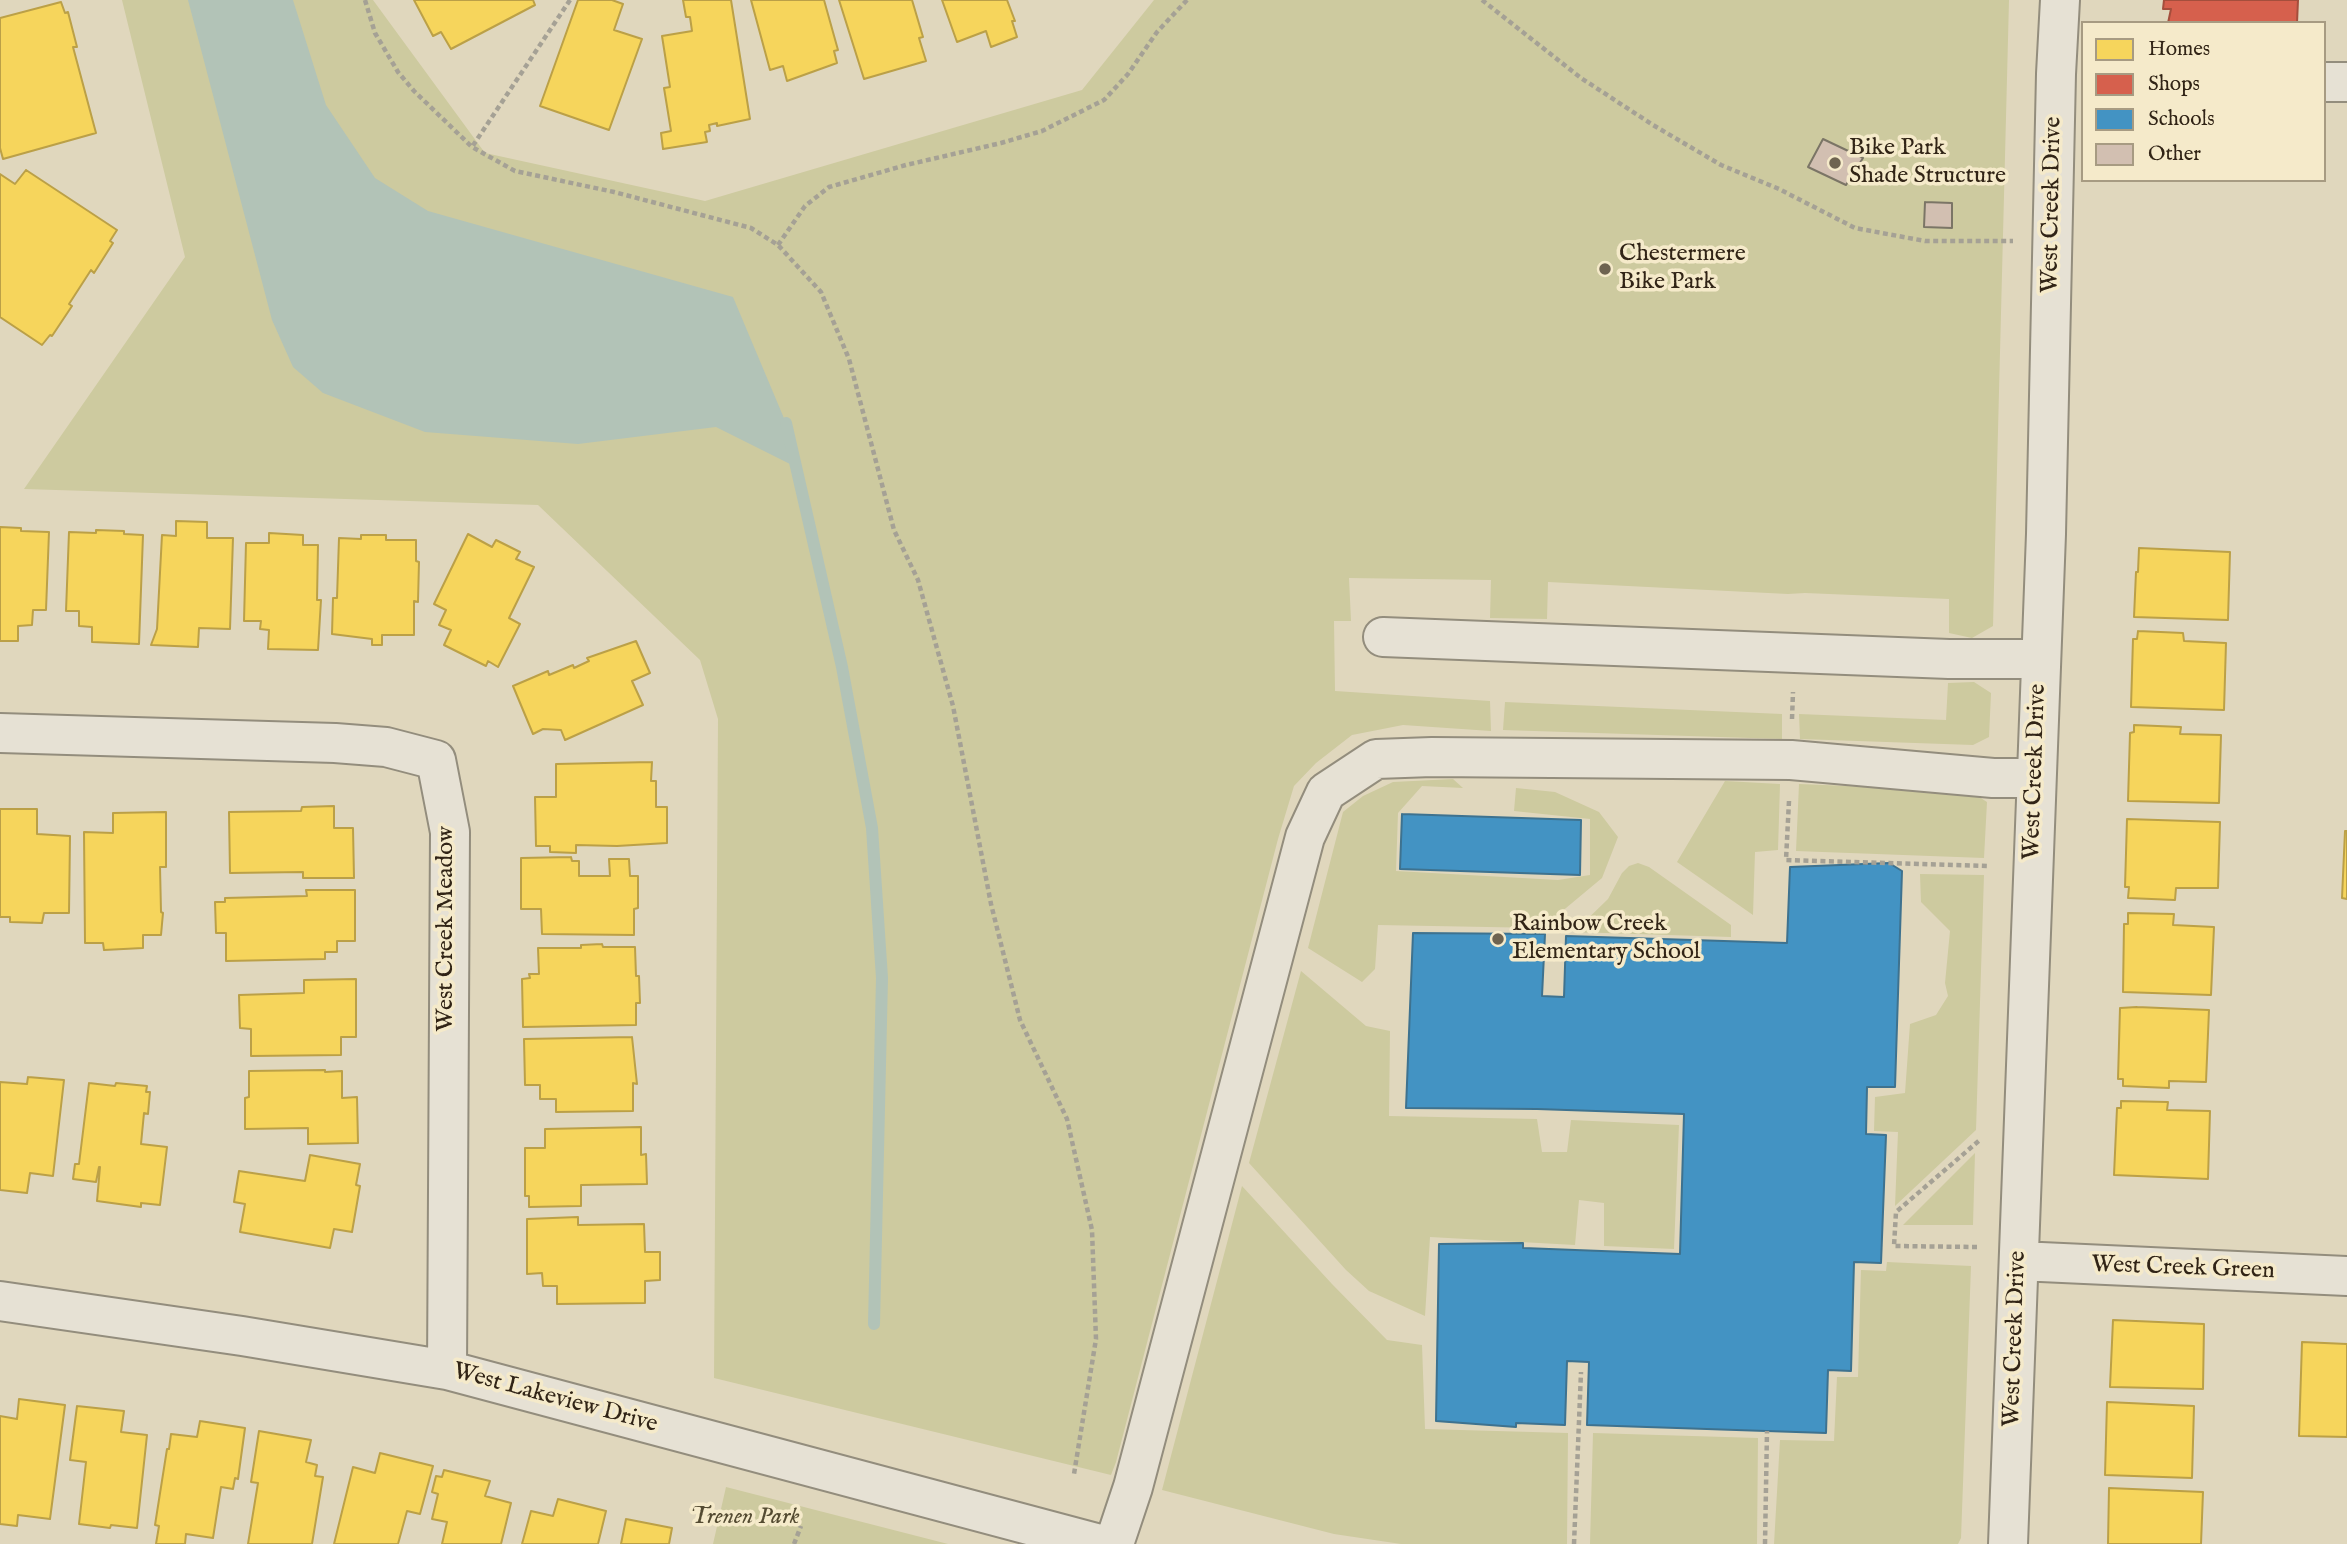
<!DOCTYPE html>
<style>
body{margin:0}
#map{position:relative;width:2347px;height:1544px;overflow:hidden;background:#e0d7bd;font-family:"IM FELL English",serif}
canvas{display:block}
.legend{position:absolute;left:2081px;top:21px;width:245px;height:161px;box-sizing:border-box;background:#f5eaca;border:2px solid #a79b82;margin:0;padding:9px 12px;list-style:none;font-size:21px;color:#312416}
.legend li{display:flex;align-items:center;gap:14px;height:35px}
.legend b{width:35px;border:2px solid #a79b82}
</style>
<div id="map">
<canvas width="2347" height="1544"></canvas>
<ul class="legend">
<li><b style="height:19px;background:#f6d55c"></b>Homes</li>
<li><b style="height:19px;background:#d6604d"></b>Shops</li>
<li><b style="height:19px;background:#4393c3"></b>Schools</li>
<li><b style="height:19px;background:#d2bfb1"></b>Other</li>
</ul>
</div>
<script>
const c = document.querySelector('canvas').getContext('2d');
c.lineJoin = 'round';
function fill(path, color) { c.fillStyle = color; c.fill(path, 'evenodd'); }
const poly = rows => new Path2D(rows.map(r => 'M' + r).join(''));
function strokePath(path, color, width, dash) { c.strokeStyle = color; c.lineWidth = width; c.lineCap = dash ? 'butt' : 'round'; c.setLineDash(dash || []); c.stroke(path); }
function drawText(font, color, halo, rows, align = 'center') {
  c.font = font + ' "IM FELL English",serif'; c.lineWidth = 7; c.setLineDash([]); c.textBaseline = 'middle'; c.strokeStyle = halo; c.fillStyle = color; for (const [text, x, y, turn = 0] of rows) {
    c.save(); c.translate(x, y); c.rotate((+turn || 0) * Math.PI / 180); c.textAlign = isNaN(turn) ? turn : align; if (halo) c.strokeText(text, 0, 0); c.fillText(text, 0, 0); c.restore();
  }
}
fill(poly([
 [122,0,373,0,485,153,705,201,1082,90,1154,0,2009,0,1993,626,1972,638,1949,633,1949,599,1805,593,1788,594,1548,582,1547,619,1490,618,1491,580,1349,578,1351,621,1334,621,1335,691,1490,701,1491,731,1403,725,1352,735,1316,763,1294,786,1278,839,1116,1462,1111,1475,714,1378,718,719,700,660,538,505,24,489,185,257],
 [1974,682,1991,693,1989,737,1973,745,1800,739,1799,714,1946,720,1948,683],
 [1505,702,1782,714,1782,739,1503,730],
 [1453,779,1463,788,1422,786,1398,813,1396,871,1558,880,1590,875,1590,819,1514,811,1516,788,1555,792,1599,812,1618,837,1602,878,1542,928,1378,925,1375,969,1362,982,1308,948,1343,812,1363,796,1393,782],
 [1725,781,1780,784,1778,850,1755,852,1753,915,1677,862],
 [1799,784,1970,791,1987,802,1984,858,1796,851],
 [1638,863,1649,867,1731,925,1731,937,1574,932,1608,899,1622,873,1629,866],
 [1920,874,1984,875,1976,1130,1895,1206,1898,1132,1874,1131,1875,1097,1905,1093,1910,1024,1936,1015,1948,996,1945,983,1950,931,1921,902],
 [1301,971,1366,1026,1390,1031,1389,1116,1537,1119,1542,1152,1567,1152,1571,1120,1679,1125,1674,1249,1604,1246,1604,1203,1579,1200,1575,1245,1430,1237,1425,1316,1369,1291,1346,1270,1249,1163],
 [1975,1153,1973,1225,1903,1225],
 [1242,1186,1332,1284,1387,1340,1422,1345,1425,1429,1568,1433,1567,1544,1401,1544,1334,1534,1162,1490],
 [1887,1262,1971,1266,1961,1538,1958,1544,1774,1544,1780,1440,1834,1441,1837,1377,1858,1377,1861,1270,1886,1271],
 [1593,1433,1758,1438,1757,1544,1590,1544],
 [726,1487,948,1544,713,1544]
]), '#cdca9f');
fill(poly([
 [188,0,293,0,326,105,375,178,428,211,733,297,786,423,796,467,716,427,578,444,425,432,323,393,293,367,272,320]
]), '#b2c3b7');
const homes = poly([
 [414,0,533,0,535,5,451,49,441,32,433,36,414,0],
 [578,0,612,0,623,4,614,30,642,39,609,130,540,106,578,0],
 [683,0,731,0,750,119,717,126,717,123,709,125,710,131,705,132,707,142,663,149,661,133,671,131,664,88,670,87,662,36,692,31,690,17,686,17,683,0],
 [751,0,824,0,838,50,834,51,837,63,787,81,783,66,770,70,751,0],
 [839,0,912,0,923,37,919,38,926,61,864,79,839,0],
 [942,0,1007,0,1015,21,1012,21,1017,37,991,47,986,31,957,42,942,0],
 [61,2,65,13,68,12,77,47,73,47,96,133,3,159,0,148,0,18,61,2],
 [26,170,117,230,110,241,113,243,94,273,91,270,69,304,72,306,52,336,50,335,42,345,0,317,0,174,15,184,26,170],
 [176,521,207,522,207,538,233,538,230,629,199,628,198,647,151,645,157,629,162,535,176,536,176,521],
 [0,527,21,528,21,531,49,532,46,610,33,610,32,625,18,626,18,641,0,641,0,527],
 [96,530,124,531,124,534,143,535,139,644,92,642,92,627,79,626,79,611,66,611,69,532,96,533,96,530],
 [269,533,303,535,303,545,318,545,317,600,321,600,318,650,268,649,269,630,260,629,261,621,244,621,246,543,269,543,269,533],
 [468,534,492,547,496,540,520,552,516,559,534,567,509,618,520,624,498,667,488,661,486,666,444,645,451,630,439,625,446,610,434,604,468,534],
 [361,535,386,535,386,540,416,540,416,561,419,562,418,602,414,601,414,635,382,635,382,645,372,645,372,639,332,634,333,598,337,598,339,538,361,539,361,535],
 [2139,548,2230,552,2228,620,2134,617,2136,572,2138,572,2139,548],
 [2138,631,2183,633,2184,641,2226,643,2224,710,2131,707,2133,639,2137,639,2138,631],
 [636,641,650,673,632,681,643,705,565,740,561,730,543,729,533,734,513,686,548,671,549,675,573,665,574,668,589,661,587,658,636,641],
 [2134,725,2181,727,2180,734,2221,735,2219,803,2128,801,2130,733,2134,732,2134,725],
 [652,762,651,781,656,781,656,807,667,807,667,843,617,846,576,845,576,853,550,852,550,846,536,846,535,797,556,797,556,764,652,762],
 [334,806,334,828,353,828,354,878,303,878,303,872,230,873,229,812,301,811,302,807,334,806],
 [0,809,37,809,37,834,70,836,69,913,44,913,42,923,10,922,10,917,0,917,0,809],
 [166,812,166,867,160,867,161,912,163,913,161,935,143,935,143,948,104,950,103,943,85,943,84,832,113,833,113,813,166,812],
 [2127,819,2220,822,2218,888,2176,888,2175,900,2128,898,2129,887,2125,887,2127,819],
 [2345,831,2347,831,2347,899,2342,898,2345,831],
 [571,857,572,861,579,861,579,876,610,876,609,859,629,859,630,876,638,876,638,908,634,909,634,935,542,934,541,909,521,909,521,858,571,857],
 [306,890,355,890,355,941,337,941,337,952,325,952,325,959,226,961,226,933,216,933,215,902,225,902,225,898,307,896,306,890],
 [2128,913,2174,914,2173,925,2214,927,2211,995,2123,992,2124,924,2128,924,2128,913],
 [602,944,603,947,635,947,636,976,639,976,640,1003,636,1003,636,1025,523,1027,522,979,530,978,529,974,539,974,538,948,581,948,581,945,602,944],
 [356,979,356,1037,341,1037,341,1055,251,1056,251,1029,240,1028,239,995,304,993,304,980,356,979],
 [2137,1007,2209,1010,2206,1082,2169,1081,2169,1088,2123,1086,2123,1079,2118,1079,2120,1008,2137,1007],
 [632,1037,637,1084,633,1083,633,1111,556,1112,556,1099,540,1099,540,1085,525,1085,524,1039,632,1037],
 [325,1070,325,1072,342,1071,342,1098,357,1097,358,1143,308,1144,308,1128,245,1129,245,1098,249,1097,249,1071,325,1070],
 [28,1077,64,1080,53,1176,30,1173,27,1193,0,1190,0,1082,27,1084,28,1077],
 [89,1083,115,1086,116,1083,147,1086,146,1092,150,1092,148,1114,144,1113,141,1144,167,1147,160,1205,141,1203,141,1207,97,1201,100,1167,99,1167,96,1182,73,1179,75,1164,79,1164,89,1083],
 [2121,1101,2168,1102,2167,1110,2210,1111,2208,1179,2114,1175,2117,1108,2121,1108,2121,1101],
 [641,1127,641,1155,646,1154,647,1184,581,1185,581,1206,529,1207,529,1196,525,1196,525,1148,545,1148,545,1129,641,1127],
 [310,1155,360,1164,356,1185,360,1186,352,1232,334,1229,330,1248,240,1232,245,1204,234,1202,239,1171,305,1181,310,1155],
 [578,1217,578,1225,644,1224,645,1252,660,1252,660,1280,645,1281,645,1303,557,1304,557,1286,543,1286,542,1273,527,1274,527,1219,578,1217],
 [2113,1320,2204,1324,2203,1389,2110,1387,2113,1320],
 [2302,1342,2347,1344,2347,1437,2299,1436,2302,1342],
 [19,1399,65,1405,50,1519,18,1515,17,1526,0,1524,0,1416,17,1419,19,1399],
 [2107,1402,2194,1406,2192,1478,2105,1475,2107,1402],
 [77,1406,124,1411,121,1432,147,1435,137,1528,111,1525,110,1528,79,1524,86,1462,70,1460,77,1406],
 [200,1421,245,1428,238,1479,235,1478,233,1489,221,1487,213,1538,186,1534,185,1544,156,1544,159,1526,155,1525,167,1449,169,1449,171,1434,197,1437,200,1421],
 [259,1431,311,1440,306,1462,317,1465,315,1476,323,1477,312,1544,248,1544,258,1483,251,1482,259,1431],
 [380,1453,433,1466,420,1514,407,1511,398,1544,334,1544,353,1467,375,1473,380,1453],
 [444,1470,490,1481,485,1496,511,1503,501,1544,442,1544,447,1522,432,1519,438,1494,432,1492,436,1476,442,1477,444,1470],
 [2109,1488,2203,1492,2201,1544,2108,1544,2109,1488],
 [558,1499,606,1511,598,1544,522,1544,531,1511,553,1516,558,1499],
 [626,1519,672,1528,669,1544,621,1544,626,1519]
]);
fill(homes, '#f6d55c');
strokePath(homes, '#bba047', 2);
const shops = poly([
 [2164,0,2298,0,2297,23,2168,23,2171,9,2163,9,2164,0]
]);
fill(shops, '#d6604d');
strokePath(shops, '#a44e3c', 2);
const schools = poly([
 [1402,814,1581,820,1580,875,1400,869,1402,814],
 [1889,863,1902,871,1895,1087,1867,1087,1866,1134,1886,1135,1881,1263,1854,1262,1851,1371,1828,1370,1826,1433,1587,1425,1589,1362,1567,1361,1565,1425,1516,1423,1516,1427,1436,1421,1439,1244,1523,1243,1523,1248,1680,1254,1684,1114,1537,1109,1406,1108,1413,933,1545,934,1542,996,1564,997,1566,936,1787,943,1790,867,1889,863]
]);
fill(schools, '#4393c3');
strokePath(schools, '#3e728f', 2);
strokePath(poly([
 [786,423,842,667,872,828,882,978,874,1324]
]), '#b2c3b7', 12);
const building = poly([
 [1823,139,1863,158,1846,185,1808,167,1823,139],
 [1925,202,1952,203,1952,228,1924,227,1925,202]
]);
fill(building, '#d2bfb1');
strokePath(building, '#7b7566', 2);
const minor = poly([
 [2324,82,2347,82],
 [1383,637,1949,659,2040,659],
 [0,733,335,743,386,747,436,760,450,832,447,1370],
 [2019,1261,2347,1276],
 [0,1301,242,1336,447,1370,1100,1544],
 [1114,1544,1133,1487,1305,837,1326,792,1376,759,1432,757,1791,760,1993,778,2035,778],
 [2008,1544,2046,534,2056,74,2060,0]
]);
strokePath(minor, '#938d7d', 42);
strokePath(poly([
 [365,0,375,33,398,72,414,91,472,147],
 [570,0,472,147,515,171,614,192,751,228,778,245,821,292,849,359,894,530,918,580,953,706,991,904,1020,1020,1067,1119,1092,1230,1096,1339,1074,1474],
 [1482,0,1581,78,1653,125,1721,165,1779,189,1855,228,1925,241,2013,241],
 [778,245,805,206,829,187,906,165,1001,143,1042,131,1104,100,1128,74,1157,32,1187,0],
 [1792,719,1793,692],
 [1789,801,1786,860,1988,866],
 [1977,1247,1894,1246,1896,1212,1981,1139],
 [794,1544,801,1526],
 [1574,1544,1581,1372],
 [1765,1544,1767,1431]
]), '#a5a195', 4.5, [5, 3.5]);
strokePath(minor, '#e6e1d4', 38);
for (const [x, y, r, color] of [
 [1835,163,7,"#6e6350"],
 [1605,269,7,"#6e6350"],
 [1498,939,7,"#6e6350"]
]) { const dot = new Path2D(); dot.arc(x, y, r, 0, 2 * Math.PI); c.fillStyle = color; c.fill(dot); strokePath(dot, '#f5eaca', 2.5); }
drawText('24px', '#312416', '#f5eaca', [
 ["Bike Park",1849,149],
 ["Shade Structure",1849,177],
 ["Chestermere",1619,255],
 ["Bike Park",1619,283],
 ["Rainbow Creek",1512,925],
 ["Elementary School",1512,953]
], 'left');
drawText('24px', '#312416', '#f5eaca', [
 ["West Creek Drive",2053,205,-89],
 ["West Creek Drive",2036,772,-88],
 ["West Creek Meadow",447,929,-90],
 ["West Creek Green",2183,1269,2],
 ["West Creek Drive",2016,1339,-88],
 ["West Lakeview Drive",555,1399,15]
]);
drawText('italic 24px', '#544b32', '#f5eaca', [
 ["Trenen Park",745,1518]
]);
</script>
